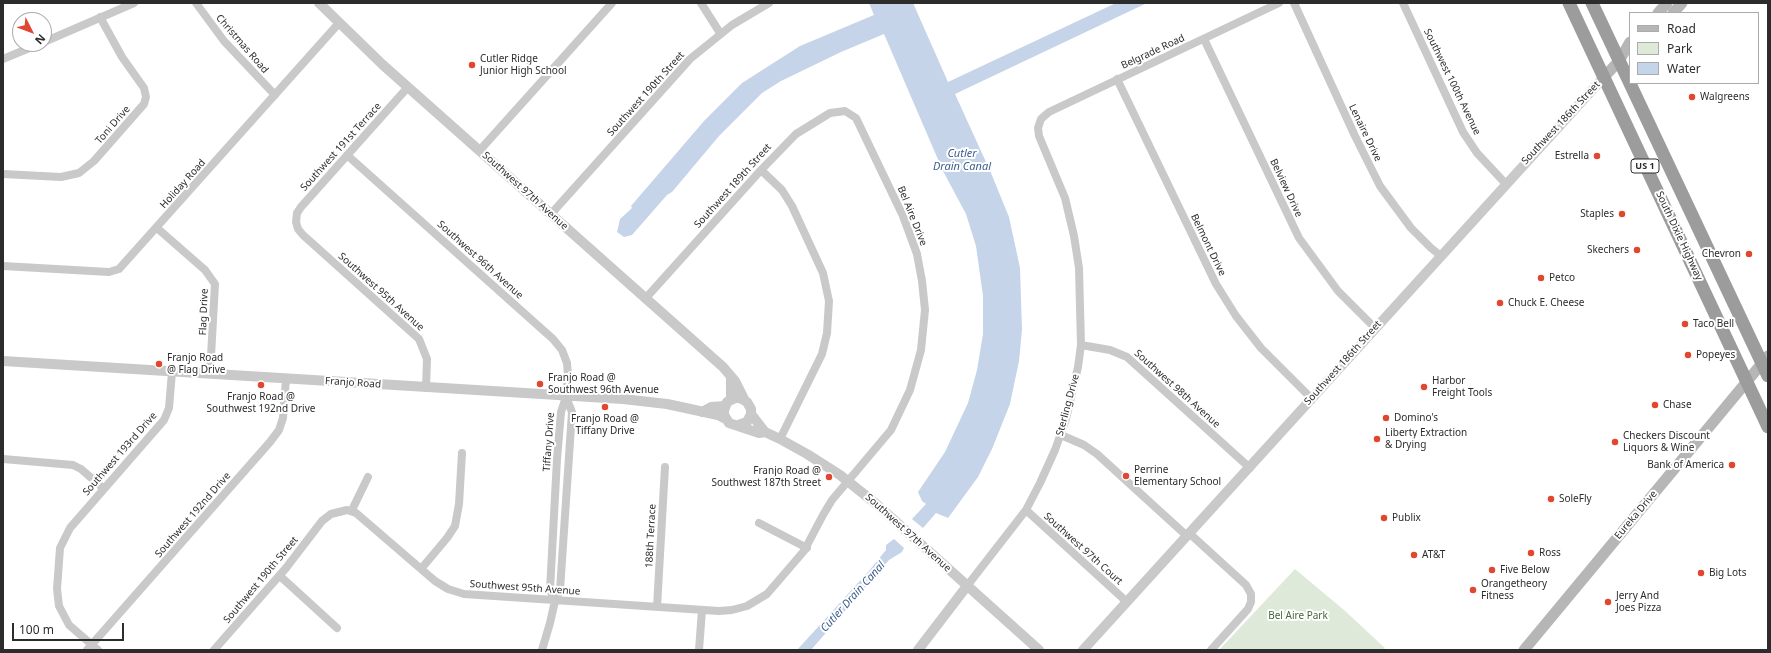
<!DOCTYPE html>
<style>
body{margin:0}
#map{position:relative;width:1771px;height:653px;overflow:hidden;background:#fff;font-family:"Noto Sans",sans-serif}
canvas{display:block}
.frame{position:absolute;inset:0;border:4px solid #2c2c2c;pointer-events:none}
.legend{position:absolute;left:1629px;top:12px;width:130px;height:72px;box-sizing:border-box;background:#fff;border:1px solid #ababab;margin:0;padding:5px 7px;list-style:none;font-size:12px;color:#2c2c2c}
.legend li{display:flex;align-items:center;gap:8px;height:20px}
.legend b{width:20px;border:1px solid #ababab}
.north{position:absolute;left:12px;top:12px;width:40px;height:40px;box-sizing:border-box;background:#fff;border:1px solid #ababab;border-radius:50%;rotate:132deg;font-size:11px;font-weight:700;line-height:16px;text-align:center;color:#2c2c2c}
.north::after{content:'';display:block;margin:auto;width:14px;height:18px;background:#e04731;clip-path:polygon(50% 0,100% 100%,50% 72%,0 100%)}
.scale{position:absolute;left:12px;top:623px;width:112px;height:18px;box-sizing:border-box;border:2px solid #2c2c2c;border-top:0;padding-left:5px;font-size:12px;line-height:14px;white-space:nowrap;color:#2c2c2c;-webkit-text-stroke:3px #fff;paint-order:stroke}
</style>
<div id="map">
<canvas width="1771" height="653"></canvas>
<div class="frame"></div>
<ul class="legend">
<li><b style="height:5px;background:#b6b6b6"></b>Road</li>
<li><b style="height:11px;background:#dfe9d9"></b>Park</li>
<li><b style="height:11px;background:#c5d4e9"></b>Water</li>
</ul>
<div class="north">N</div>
<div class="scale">100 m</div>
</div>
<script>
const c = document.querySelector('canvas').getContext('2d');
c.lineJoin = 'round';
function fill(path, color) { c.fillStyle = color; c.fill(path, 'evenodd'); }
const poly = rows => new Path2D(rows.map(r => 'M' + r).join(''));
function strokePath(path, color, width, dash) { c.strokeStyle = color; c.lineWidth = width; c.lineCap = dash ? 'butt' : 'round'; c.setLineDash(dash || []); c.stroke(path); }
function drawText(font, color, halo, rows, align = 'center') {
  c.font = font + ' "Noto Sans",sans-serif'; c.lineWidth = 4; c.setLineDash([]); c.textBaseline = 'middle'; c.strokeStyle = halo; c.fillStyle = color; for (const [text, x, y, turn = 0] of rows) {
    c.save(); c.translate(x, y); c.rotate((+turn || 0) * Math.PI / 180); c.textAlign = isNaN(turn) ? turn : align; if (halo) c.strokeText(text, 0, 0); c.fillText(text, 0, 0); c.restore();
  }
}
fill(poly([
 [1295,569,1344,610,1385,648,1383,650,1219,650]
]), '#dfe9d9');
fill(poly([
 [869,3,913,3,948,82,1116,3,1147,3,955,94,991,173,1009,217,1020,268,1022,330,1019,361,1010,404,992,449,978,477,948,518,936,513,923,528,912,519,926,504,922,501,918,492,945,452,968,403,977,370,983,334,983,296,976,246,966,214,943,171,884,34,841,52,781,81,762,93,719,136,672,192,667,195,632,235,624,237,617,232,620,219,632,208,631,206,704,121,742,83,800,46,874,15],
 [894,539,904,548,902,552,889,560,811,650,797,650,868,572,886,550,886,545]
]), '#c5d4e9');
strokePath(poly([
 [196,3,224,41,275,95],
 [701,3,720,33],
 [1294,3,1355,136,1380,186,1411,228,1431,248,1441,256],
 [1403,3,1463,132,1477,153,1505,183],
 [1204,39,1299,238,1338,291,1375,328],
 [44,42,134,3],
 [3,59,39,44],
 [1117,79,1216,284,1236,316,1261,348,1312,399],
 [408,87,301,207,297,213,296,222,298,229,303,235,419,339,427,359,426,388],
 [480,150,612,3],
 [347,155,553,339,562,350,567,363,568,376,566,397,561,412,557,459,550,590,555,601],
 [761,170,782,190,792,206,823,273,829,301,827,333,822,354,780,439],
 [3,174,61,177,79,173,94,161,144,104,146,97,144,88,122,57,100,17],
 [551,214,690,59,732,25,769,3],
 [157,228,205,270,215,284,210,374],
 [3,266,109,272,119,269,339,23],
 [1081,345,1110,350,1127,357,1250,468],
 [1061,435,1084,445,1097,454,1187,536],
 [3,459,73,465,81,469,104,489],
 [352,510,368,477],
 [1026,510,1127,602],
 [759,523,807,548],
 [1189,533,1246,585,1251,594,1251,602,1248,609,1211,650],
 [421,569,447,538,455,526,459,504,462,453],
 [280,576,337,628],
 [967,586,1026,510,1040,483,1055,450,1066,419,1078,367,1081,345,1079,268,1074,236,1065,198,1039,136,1038,128,1041,119,1049,112,1279,3],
 [657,607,665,467],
 [87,650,270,442,279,430,283,418,286,379],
 [98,650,69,625,59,606,57,589,60,548,70,528,164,420,169,408,172,372],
 [214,650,286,568,322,521,331,514,347,510,356,513,435,581,448,589,464,594,719,611,732,610,747,606,767,594,804,551,823,515,832,500,891,430,910,390,921,350,925,310,922,281,917,254,903,216,856,118,845,111,830,113,796,134,761,170,645,299],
 [542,650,550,623,555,601,560,590,572,412,566,397],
 [699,650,702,610]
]), '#c9c9c9', 8);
strokePath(poly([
 [319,3,383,65,723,367,735,381,744,399],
 [3,361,623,399,667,404,718,415,726,419],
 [731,399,731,378],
 [702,412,711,407,725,406],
 [751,414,765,432],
 [738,425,747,422,751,414,751,409,747,402,740,398,735,398,727,402,724,411,724,415,729,423,759,433,765,432,780,439,807,454,840,475,875,503,1039,650],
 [918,650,967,586],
 [1083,650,1604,77]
]), '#c9c9c9', 10);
strokePath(poly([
 [1658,13,1667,3],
 [1673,13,1682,3],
 [1604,77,1619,61,1630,42],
 [1524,650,1768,356]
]), '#b6b6b6', 11);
strokePath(poly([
 [1569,3,1768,427],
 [1592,3,1768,376]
]), '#9c9c9c', 13);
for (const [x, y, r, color] of [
 [472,65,4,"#e04731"],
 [1692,97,4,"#e04731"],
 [1597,156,4,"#e04731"],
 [1622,214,4,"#e04731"],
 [1637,250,4,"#e04731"],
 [1749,254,4,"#e04731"],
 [1541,278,4,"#e04731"],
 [1500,303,4,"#e04731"],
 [1685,324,4,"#e04731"],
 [1688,355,4,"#e04731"],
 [159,364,4,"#e04731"],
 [540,384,4,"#e04731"],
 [261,385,4,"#e04731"],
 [1424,387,4,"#e04731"],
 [1655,405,4,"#e04731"],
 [605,407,4,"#e04731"],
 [1386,418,4,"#e04731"],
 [1377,439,4,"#e04731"],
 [1615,442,4,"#e04731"],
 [1732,465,4,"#e04731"],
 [1126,476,4,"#e04731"],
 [829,477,4,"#e04731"],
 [1551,499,4,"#e04731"],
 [1384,518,4,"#e04731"],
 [1531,553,4,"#e04731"],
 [1414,555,4,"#e04731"],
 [1492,570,4,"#e04731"],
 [1701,573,4,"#e04731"],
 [1473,590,4,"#e04731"],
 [1608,602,4,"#e04731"]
]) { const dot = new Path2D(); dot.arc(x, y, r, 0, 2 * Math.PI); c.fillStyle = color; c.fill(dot); strokePath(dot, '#fff', 1.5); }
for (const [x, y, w] of [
 [1645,166,28]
]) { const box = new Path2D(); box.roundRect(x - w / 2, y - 7, w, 14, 3); c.fillStyle = '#fff'; c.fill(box); strokePath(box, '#2c2c2c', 1); }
drawText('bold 9px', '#2c2c2c', null, [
 ["US 1",1645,166]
]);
drawText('10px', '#2c2c2c', '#fff', [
 ["Christmas Road",242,44,49],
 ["Belgrade Road",1153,52,-25],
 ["Southwest 100th Avenue",1452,82,64],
 ["Southwest 190th Street",646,94,-48],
 ["Southwest 186th Street",1561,123,-47],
 ["Toni Drive",113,125,-49],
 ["Lenaire Drive",1365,133,64],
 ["Southwest 191st Terrace",341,147,-48],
 ["Holiday Road",183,184,-48],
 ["Southwest 189th Street",733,186,-48],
 ["Belview Drive",1286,188,65],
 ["Southwest 97th Avenue",525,191,42],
 ["Bel Aire Drive",912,216,68],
 ["South Dixie Highway",1679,236,65],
 ["Belmont Drive",1208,245,64],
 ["Southwest 96th Avenue",480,260,42],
 ["Southwest 95th Avenue",381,292,42],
 ["Flag Drive",204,312,-88],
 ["Southwest 186th Street",1343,363,-48],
 ["Franjo Road",353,383,4],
 ["Southwest 98th Avenue",1177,389,42],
 ["Sterling Drive",1068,405,-75],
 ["Tiffany Drive",549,442,-86],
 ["Southwest 193rd Drive",120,454,-49],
 ["Southwest 192nd Drive",193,515,-49],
 ["Eureka Drive",1636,515,-50],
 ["Southwest 97th Avenue",908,533,42],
 ["188th Terrace",651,536,-87],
 ["Southwest 97th Court",1083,549,42],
 ["Southwest 190th Street",261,580,-50],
 ["Southwest 95th Avenue",525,588,4]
]);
drawText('10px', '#2c2c2c', '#fff', [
 ["Cutler Ridge",480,59],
 ["Junior High School",480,71],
 ["Walgreens",1700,97],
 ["Estrella",1589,156,"right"],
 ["Staples",1614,214,"right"],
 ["Skechers",1629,250,"right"],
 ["Chevron",1741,254,"right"],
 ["Petco",1549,278],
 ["Chuck E. Cheese",1508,303],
 ["Taco Bell",1693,324],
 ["Popeyes",1696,355],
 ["Franjo Road",167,358],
 ["@ Flag Drive",167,370],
 ["Franjo Road @",548,378],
 ["Southwest 96th Avenue",548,390],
 ["Harbor",1432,381],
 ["Freight Tools",1432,393],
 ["Franjo Road @",261,397,"center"],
 ["Southwest 192nd Drive",261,409,"center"],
 ["Chase",1663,405],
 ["Domino's",1394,418],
 ["Franjo Road @",605,419,"center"],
 ["Tiffany Drive",605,431,"center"],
 ["Liberty Extraction",1385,433],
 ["& Drying",1385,445],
 ["Checkers Discount",1623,436],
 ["Liquors & Wine",1623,448],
 ["Bank of America",1724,465,"right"],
 ["Perrine",1134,470],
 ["Elementary School",1134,482],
 ["Franjo Road @",821,471,"right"],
 ["Southwest 187th Street",821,483,"right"],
 ["SoleFly",1559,499],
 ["Publix",1392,518],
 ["Ross",1539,553],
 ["AT&T",1422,555],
 ["Five Below",1500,570],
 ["Big Lots",1709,573],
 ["Orangetheory",1481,584],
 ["Fitness",1481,596],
 ["Jerry And",1616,596],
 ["Joes Pizza",1616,608]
], 'left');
drawText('10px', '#46663b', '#fff', [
 ["Bel Aire Park",1298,616]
]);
drawText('italic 11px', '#3d5d8b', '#fff', [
 ["Cutler",962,154],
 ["Drain Canal",962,167],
 ["Cutler Drain Canal",853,597,-48]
]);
</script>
